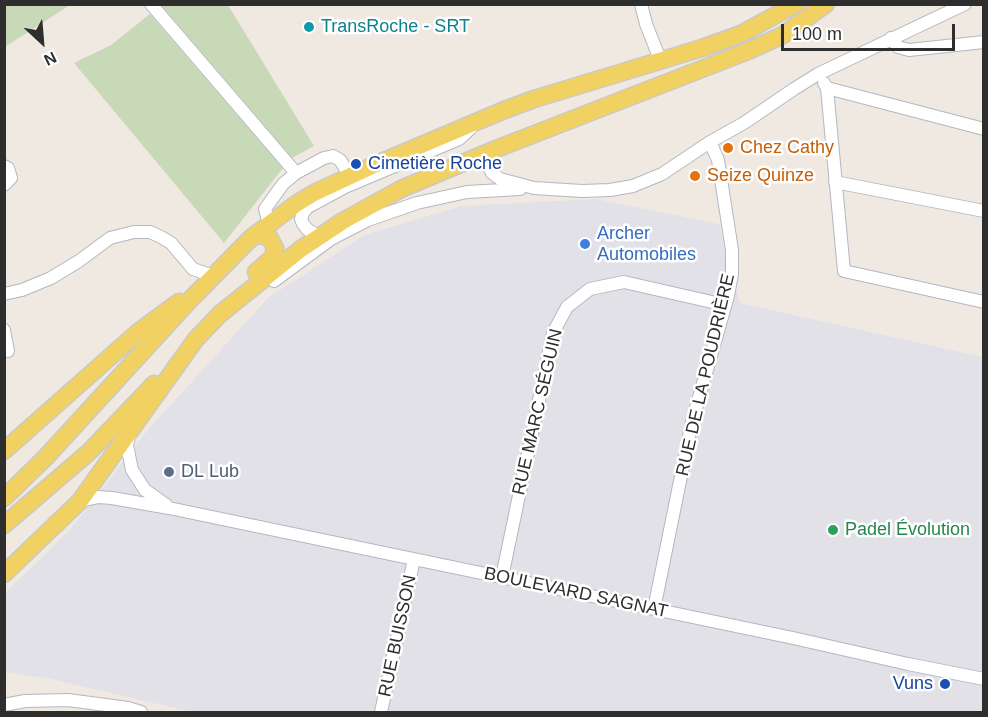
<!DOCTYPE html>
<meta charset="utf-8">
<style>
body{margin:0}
#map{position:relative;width:988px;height:717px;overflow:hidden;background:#efe9e1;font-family:Arial,sans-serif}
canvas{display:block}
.frame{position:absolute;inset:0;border:6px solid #2e2e2e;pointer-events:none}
.north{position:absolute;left:12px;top:12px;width:60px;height:60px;-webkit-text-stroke:4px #fff;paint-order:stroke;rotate:154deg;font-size:16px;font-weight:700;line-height:24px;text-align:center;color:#2e2e2e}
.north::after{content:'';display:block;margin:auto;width:21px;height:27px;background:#2e2e2e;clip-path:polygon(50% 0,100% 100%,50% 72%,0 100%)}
.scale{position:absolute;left:781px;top:24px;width:174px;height:27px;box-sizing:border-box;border:3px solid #2e2e2e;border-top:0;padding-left:8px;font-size:18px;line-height:21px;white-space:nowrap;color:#2e2e2e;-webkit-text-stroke:4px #fff;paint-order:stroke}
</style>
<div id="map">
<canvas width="988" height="717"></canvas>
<div class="frame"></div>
<div class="north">N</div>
<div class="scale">100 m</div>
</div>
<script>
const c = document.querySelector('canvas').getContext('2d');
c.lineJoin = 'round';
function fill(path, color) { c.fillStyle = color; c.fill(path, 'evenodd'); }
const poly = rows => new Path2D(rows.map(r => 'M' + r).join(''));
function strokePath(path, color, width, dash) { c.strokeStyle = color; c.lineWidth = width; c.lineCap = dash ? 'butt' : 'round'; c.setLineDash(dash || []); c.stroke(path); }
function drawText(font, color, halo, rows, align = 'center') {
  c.font = font + ' Arial,sans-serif'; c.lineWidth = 5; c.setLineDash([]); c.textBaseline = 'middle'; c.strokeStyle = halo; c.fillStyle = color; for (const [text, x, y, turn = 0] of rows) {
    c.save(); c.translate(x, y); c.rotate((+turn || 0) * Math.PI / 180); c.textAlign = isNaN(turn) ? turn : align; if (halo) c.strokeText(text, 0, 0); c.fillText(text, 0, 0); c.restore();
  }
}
fill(poly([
 [596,199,719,224,740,303,983,357,983,712,192,712,51,679,5,672,5,593,70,530,147,431,268,298,364,235,462,206]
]), '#e3e1e8');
fill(poly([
 [5,4,70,4,70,5,5,47],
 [161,5,228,5,314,146,292,158],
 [150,14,283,168,224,243,74,63,111,45]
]), '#c8d9b8');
const minor = poly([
 [151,4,296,173],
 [641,4,646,24,661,62],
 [891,38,898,47,909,50,984,42],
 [824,83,827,88,984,129],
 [827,88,844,271,984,302],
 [471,128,459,139,345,187,308,207,303,213,301,219,303,224,307,229,319,237,331,239,368,220,417,203,467,192,520,189],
 [495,150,489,156,488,165,492,173,500,179,534,188,582,191,610,190,633,186,662,174,710,142,744,123,794,89,818,74,965,4],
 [4,166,8,168,11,178,4,185],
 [835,182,984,211],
 [269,224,265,209,283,184,296,173,324,158,333,156,340,160,350,176],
 [274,281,331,239],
 [4,294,22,290,51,278,79,261,110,238,134,232,150,232,161,237,171,243,193,269,213,276],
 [4,330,8,351],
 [130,433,127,445,132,470,145,490,166,505],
 [80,501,99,497,112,498,169,508,793,638,908,664,984,679],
 [502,577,553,333,567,307,590,289,624,282,725,305],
 [654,609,692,422,728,296,732,274,732,250,718,160,710,142],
 [4,705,25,701,68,700,128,708,141,712],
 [381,712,414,559]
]);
const major = poly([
 [252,237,261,235,269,237,275,248,273,257,256,272],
 [4,451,137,333,179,302],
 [4,498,46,457,188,302,252,237,296,204,314,193,372,166,502,111,534,99,702,48,741,34,796,4],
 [4,525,89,452,154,384],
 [4,574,80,501,196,339,220,314,301,249,343,221,401,189,496,149,748,51,783,35,826,4]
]);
strokePath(minor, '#b4b7c1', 14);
strokePath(major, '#c9c9c9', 19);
strokePath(minor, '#fff', 12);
strokePath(major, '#f2d163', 16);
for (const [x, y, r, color] of [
 [309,27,6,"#0f9aa8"],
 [728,148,6,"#e8710a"],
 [356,164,6,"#1a4fb4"],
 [695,176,6,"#e8710a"],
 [585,244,6,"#3f7fe0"],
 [169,472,6,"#5c6f8a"],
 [833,530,6,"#2e9e5b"],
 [945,684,6,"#1a4fb4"]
]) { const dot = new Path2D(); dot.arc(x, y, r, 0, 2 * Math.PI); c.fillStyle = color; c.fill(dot); strokePath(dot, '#fff', 2); }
drawText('18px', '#0d838f', '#fff', [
 ["TransRoche - SRT",321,27]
], 'left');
drawText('18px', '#c56008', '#fff', [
 ["Chez Cathy",740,148],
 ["Seize Quinze",707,176]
], 'left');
drawText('18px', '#164399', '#fff', [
 ["Cimetière Roche",368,164],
 ["Vuns",933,684,"right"]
], 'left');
drawText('18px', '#366cbe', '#fff', [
 ["Archer",597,234],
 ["Automobiles",597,255]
], 'left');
drawText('18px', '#2e2e2e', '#fff', [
 ["RUE DE LA POUDRIÈRE",706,375,-77],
 ["RUE MARC SÉGUIN",538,412,-77],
 ["BOULEVARD SAGNAT",576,593,12],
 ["RUE BUISSON",398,636,-78]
]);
drawText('18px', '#4e5e75', '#fff', [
 ["DL Lub",181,472]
], 'left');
drawText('18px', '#27864d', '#fff', [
 ["Padel Évolution",845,530]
], 'left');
</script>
